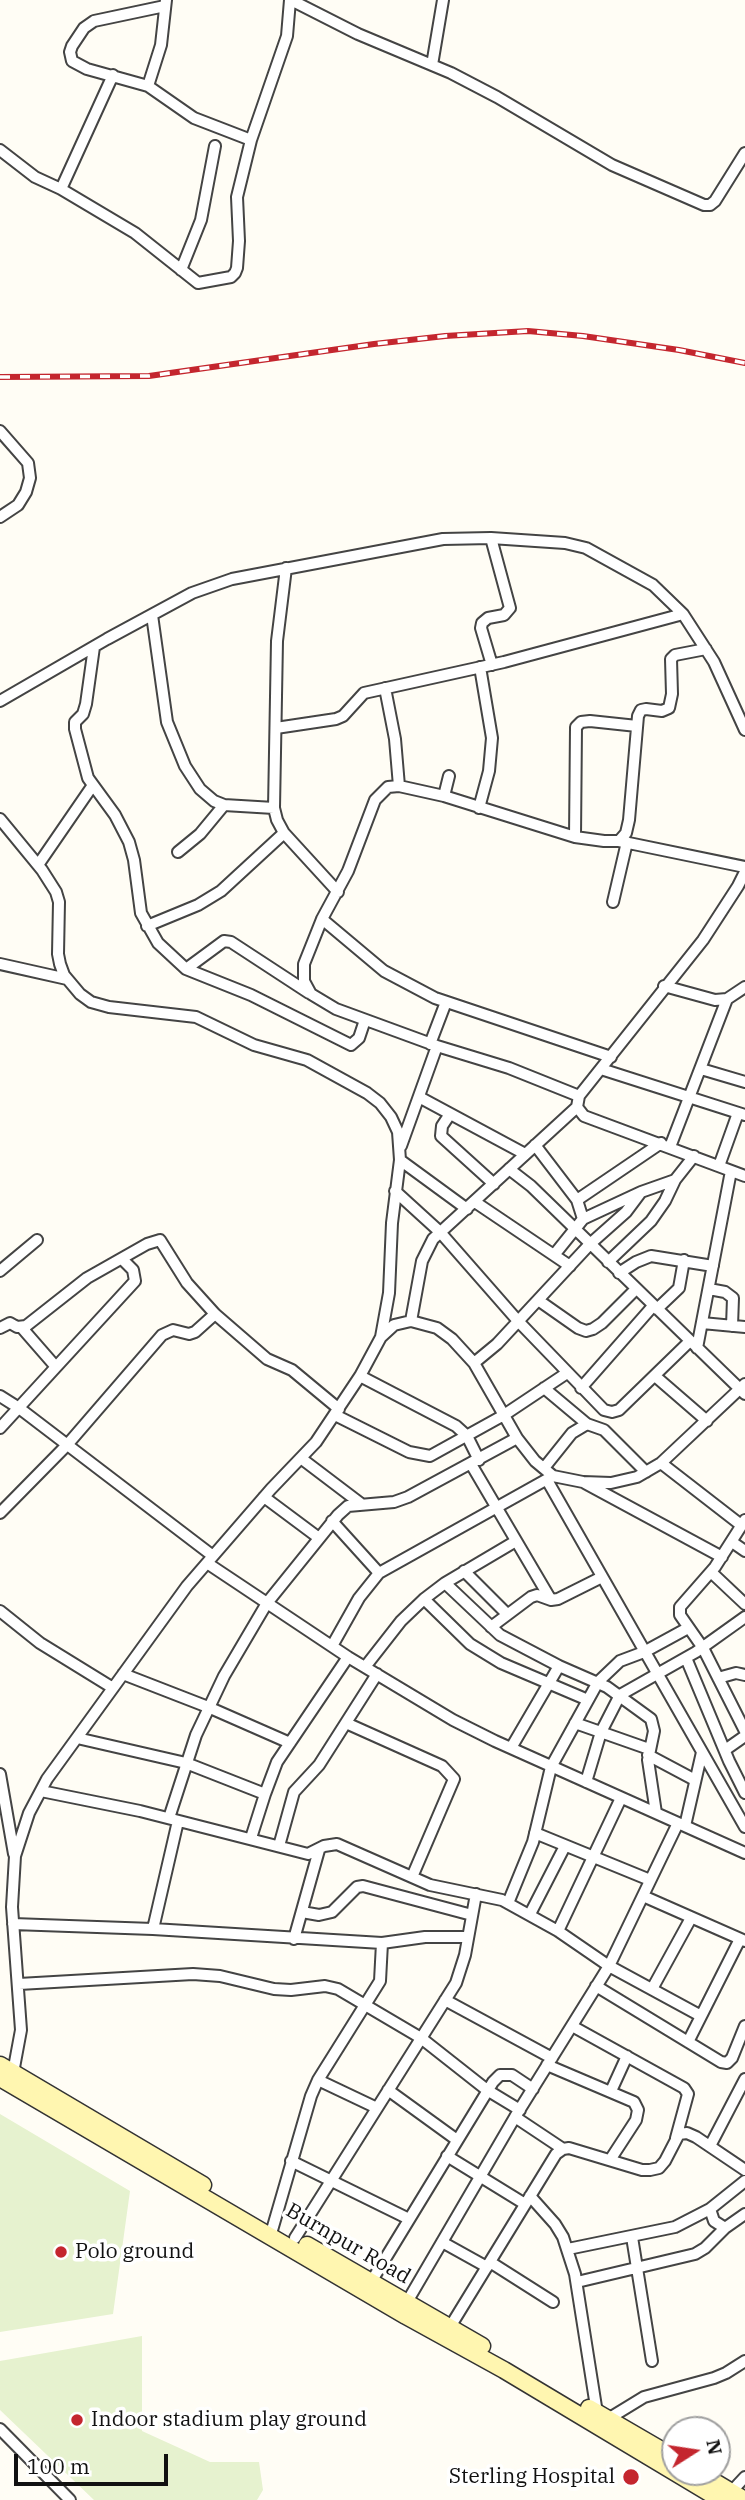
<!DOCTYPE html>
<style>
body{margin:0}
#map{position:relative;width:745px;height:2500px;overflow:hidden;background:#fffdf5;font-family:"IBM Plex Serif",serif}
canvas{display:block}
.north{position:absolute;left:661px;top:2416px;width:70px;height:70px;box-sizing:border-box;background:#fff;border:2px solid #a0a0a0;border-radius:50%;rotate:78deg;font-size:19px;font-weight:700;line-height:28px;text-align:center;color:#111}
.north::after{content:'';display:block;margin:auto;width:24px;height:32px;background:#c4262e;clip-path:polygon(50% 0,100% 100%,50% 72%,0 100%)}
.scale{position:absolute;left:14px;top:2454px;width:154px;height:32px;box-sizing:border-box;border:4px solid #111;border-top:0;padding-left:9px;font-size:21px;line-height:24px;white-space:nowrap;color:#111;-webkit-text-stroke:5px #fff;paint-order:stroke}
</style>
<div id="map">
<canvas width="745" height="2500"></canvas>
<div class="north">N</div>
<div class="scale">100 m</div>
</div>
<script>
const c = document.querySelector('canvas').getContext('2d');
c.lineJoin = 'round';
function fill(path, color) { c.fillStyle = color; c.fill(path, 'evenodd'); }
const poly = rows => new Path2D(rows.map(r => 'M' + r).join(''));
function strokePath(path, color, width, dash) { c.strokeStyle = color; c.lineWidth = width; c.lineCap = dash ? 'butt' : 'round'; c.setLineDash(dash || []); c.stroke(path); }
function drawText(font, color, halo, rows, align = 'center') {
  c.font = font + ' "IBM Plex Serif",serif'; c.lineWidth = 7; c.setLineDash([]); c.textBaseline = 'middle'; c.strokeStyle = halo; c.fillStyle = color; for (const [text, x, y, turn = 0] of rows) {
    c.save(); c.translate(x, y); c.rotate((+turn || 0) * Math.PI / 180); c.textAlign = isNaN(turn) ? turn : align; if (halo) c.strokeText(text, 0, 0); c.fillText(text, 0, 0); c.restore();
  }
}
fill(poly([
 [0,2114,130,2191,113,2314,0,2332],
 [142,2336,142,2431,210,2462,259,2462,263,2490,257,2500,94,2500,0,2410,0,2361]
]), '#e6f2cf');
const street = poly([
 [291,0,358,34,451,73,497,97,612,165,704,205,710,205,715,201,745,153],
 [165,6,94,21,84,28,72,46,70,52,72,61,87,69,148,86,194,118,251,140],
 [432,65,443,0],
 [148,86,161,45,166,0],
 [0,150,35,177,61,189,135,233,198,283,231,277,235,273,237,268,239,241,237,197,251,140,287,36,290,0],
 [61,189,113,75],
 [181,270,201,220,215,146],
 [0,431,28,463,30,478,26,492,18,505,0,517],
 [491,538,510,608,504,615,488,618,482,623,481,628,492,665],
 [286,568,277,641,274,808,277,820,284,833,338,892],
 [152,615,167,722,185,766,200,789,214,801,224,805,274,808],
 [94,647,86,704,83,714,75,722,75,729,88,778,115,815,129,842,134,860,141,913,158,943,186,969,251,995,351,1045,359,1038,365,1020],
 [385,688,395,739,399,786],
 [0,701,107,639,192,593,232,579,443,539,491,538,565,543,586,548,653,585,683,614,714,662,745,730],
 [276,728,336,719,343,716,364,693,504,662,683,614],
 [444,796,449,776],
 [479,808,489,771,492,738,480,667],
 [0,819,42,870,56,892,59,902,58,954,60,964,64,975,80,994,91,1002,109,1007,196,1017,254,1045,307,1060,367,1093,380,1103,391,1117,398,1132,400,1160,392,1223,389,1293,381,1337],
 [575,837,576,727,581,722,590,721,637,726],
 [619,841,745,867],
 [178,852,200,834,224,805],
 [38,865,93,785],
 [745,872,738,886,703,940,579,1096,577,1107,584,1116,745,1176],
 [613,902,627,842],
 [322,919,384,971,435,998,611,1057],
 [147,926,198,905,221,891,284,833],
 [0,964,67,979],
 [186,969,224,941,231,942,309,993],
 [664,986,715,1000,727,999,745,987],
 [430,1044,446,1002],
 [601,1069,745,1115],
 [701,1069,745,1082],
 [579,1096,509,1068,437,1046,336,1009,311,994,304,981,304,964,322,919,348,871,375,800,388,787,399,786,444,796,575,837,604,841,619,841,626,833,629,820,638,716,641,710,646,709,662,711,669,708,672,694,671,659,675,655,706,649],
 [419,1097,525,1154],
 [450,1114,442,1126,441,1136,494,1184],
 [535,1145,577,1200,583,1219,554,1255],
 [401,1146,437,1046],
 [670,1147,727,999],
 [400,1160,467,1209],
 [719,1166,738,1113],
 [509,1169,531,1186,745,1394],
 [395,1191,440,1232,518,1321,604,1410,612,1412,619,1410,690,1341],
 [577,1200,661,1143],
 [475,1202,570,1266],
 [583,1219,641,1192,675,1180,694,1156],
 [608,1262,651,1221,665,1201,675,1180],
 [0,1271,37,1240],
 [619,1273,636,1262,651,1256,713,1266],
 [709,1289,725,1292,733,1298,732,1326],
 [538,1300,578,1328,586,1331,593,1329,602,1323,636,1289],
 [657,1309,679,1288,684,1260],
 [411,1321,422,1261,433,1239,577,1107],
 [702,1323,745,1327],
 [0,1328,10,1323,17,1327,26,1326,87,1278,147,1244,160,1240,187,1283,215,1314,267,1359,292,1370,339,1409],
 [22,1328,56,1367],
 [697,1348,731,1171],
 [474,1363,497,1344,590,1244,626,1212,641,1192],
 [360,1376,456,1426,467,1436,479,1460],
 [655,1376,707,1421],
 [544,1388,587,1424],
 [581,1388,653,1306],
 [0,1396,19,1408,213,1556],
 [335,1415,409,1452,430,1456,504,1415,567,1373],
 [0,1428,135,1281,133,1270,122,1259],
 [302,1459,360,1503],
 [661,1463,741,1525],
 [471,1464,551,1600],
 [544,1468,572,1433,587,1424,604,1430,646,1472],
 [547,1480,745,1827],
 [585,1483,722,1557],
 [264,1497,319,1538],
 [0,1513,67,1445,162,1335,173,1330,189,1334,195,1332,215,1314],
 [745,1520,715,1567,680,1607,680,1615,703,1648,745,1731],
 [332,1521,379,1573],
 [732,1542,745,1551],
 [207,1563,348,1657,453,1720,495,1741,745,1853],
 [464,1571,507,1614],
 [711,1572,745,1604],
 [445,1583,500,1635,559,1666,607,1687,651,1719,654,1731,648,1760,656,1813],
 [424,1599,470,1644,501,1663,588,1700],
 [0,1611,40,1643,113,1688],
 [491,1627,531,1597,537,1595,551,1600,558,1599,602,1577],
 [332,1646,359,1598,379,1573,551,1477],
 [686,1658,729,1761,745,1793],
 [365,1667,401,1621,424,1599,445,1583,516,1541],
 [123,1674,208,1707,290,1743],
 [718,1678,736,1673,745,1675],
 [346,1723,442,1766,454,1779,412,1877],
 [575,1723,649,1749],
 [77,1738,186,1763,265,1794],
 [511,1748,559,1666],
 [725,1750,745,1736],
 [648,1755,695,1780],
 [0,1774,14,1854],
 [586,1782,601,1732,620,1695,696,1652,745,1617],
 [41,1791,140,1811,308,1854,324,1846,337,1844,430,1885,502,1900,558,1931,609,1966,701,2016],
 [169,1818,196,1735,224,1676,267,1603,338,1515,348,1506,394,1502,408,1497,517,1438],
 [685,1826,702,1752],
 [535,1833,650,1880],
 [251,1838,265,1794,277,1762,348,1657],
 [279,1846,294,1792,319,1765,377,1674],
 [643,1896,745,1941],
 [508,1903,533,1842,551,1767,598,1682,620,1661,644,1652,688,1628],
 [302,1912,319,1915,332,1912,357,1887,363,1886,472,1915],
 [530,1914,565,1846],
 [13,1924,153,1929,382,1943,425,1937,468,1937],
 [153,1929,178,1821],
 [558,1931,621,1798],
 [294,1939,319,1850],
 [19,1984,193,1974,220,1976,274,1989,291,1990,325,1986,338,1989,421,2038,487,2090,520,2110],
 [596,1986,721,2062,727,2063,732,2058,745,2026],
 [652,1989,691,1918],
 [445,2000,552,2058],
 [572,2026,684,2088,688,2094,676,2138],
 [688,2042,740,1939],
 [547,2065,634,2102,638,2110,636,2120,610,2160],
 [13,2073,21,2030,12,1907,15,1856,29,1813,47,1779,187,1586,271,1489,316,1442,360,1376,381,1337,394,1325,411,1321,437,1328,452,1339,474,1363,517,1438,535,1461,553,1476,583,1482,611,1483,637,1477,661,1463,745,1384],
 [318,2080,377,2108],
 [388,2090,457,2140],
 [611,2091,627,2056],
 [515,2117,563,2149],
 [710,2146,745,2079],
 [447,2156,525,2204],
 [291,2161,409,2219],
 [530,2196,555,2224,563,2237,575,2274,597,2413],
 [710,2209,714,2221,725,2228,745,2214],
 [270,2237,311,2096,318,2080,380,1981,382,1943],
 [632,2237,652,2361],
 [295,2238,456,1983,465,1955,476,1894],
 [442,2242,487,2267],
 [568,2249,675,2227,710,2209,745,2181],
 [490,2262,553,2302],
 [371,2282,493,2082,500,2075,512,2075,533,2089],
 [577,2282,695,2254,705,2248,725,2228],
 [407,2302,515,2117,609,1966,678,1823],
 [450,2327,556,2154,563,2149,569,2148,642,2170,650,2170,659,2168,665,2161,679,2134,687,2133,696,2137,745,2170],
 [608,2419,644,2397,714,2378,726,2373,745,2361],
 [0,2429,70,2500],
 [731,2492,745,2477]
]);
const secondary = poly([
 [0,2065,203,2185],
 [0,2078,406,2316,504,2370,721,2500],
 [307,2245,482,2346],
 [589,2408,675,2458],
 [698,2472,745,2500]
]);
strokePath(street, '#444', 14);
strokePath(secondary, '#333', 19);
strokePath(street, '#fff', 10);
strokePath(secondary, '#fff6b0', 16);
const rail = poly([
 [0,377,149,376,374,344,445,336,528,331,583,336,679,350,745,363]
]);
strokePath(rail, '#c4262e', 6);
strokePath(rail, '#fff', 3.5, [10]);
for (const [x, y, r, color] of [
 [61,2252,7,"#c4262e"],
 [77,2420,7,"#c4262e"],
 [631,2477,9,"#c4262e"]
]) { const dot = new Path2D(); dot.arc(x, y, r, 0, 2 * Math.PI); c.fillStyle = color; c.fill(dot); strokePath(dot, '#fff', 2.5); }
drawText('21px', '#111', '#fff', [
 ["Burnpur Road",348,2244,30]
]);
drawText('21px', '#111', '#fff', [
 ["Polo ground",75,2252],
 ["Indoor stadium play ground",91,2420],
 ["Sterling Hospital",615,2477,"right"]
], 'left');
</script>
